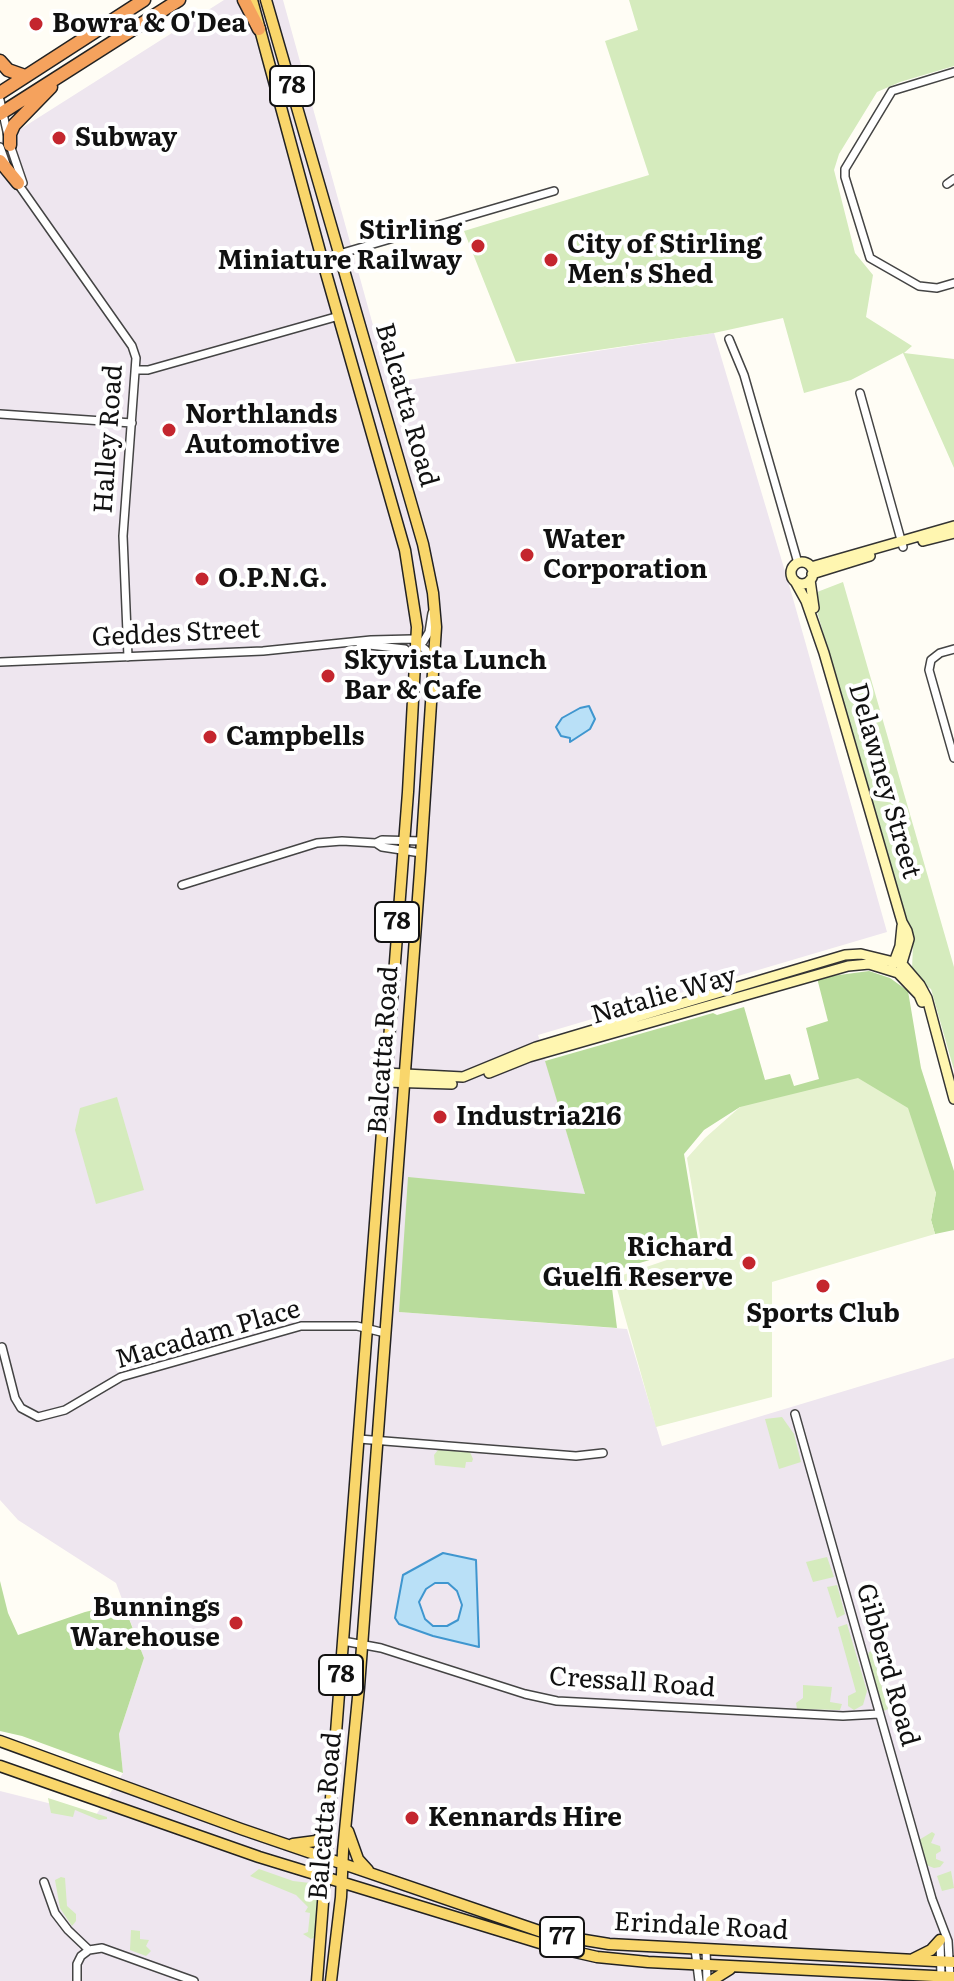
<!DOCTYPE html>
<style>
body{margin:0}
canvas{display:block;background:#fffdf5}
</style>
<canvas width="954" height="1981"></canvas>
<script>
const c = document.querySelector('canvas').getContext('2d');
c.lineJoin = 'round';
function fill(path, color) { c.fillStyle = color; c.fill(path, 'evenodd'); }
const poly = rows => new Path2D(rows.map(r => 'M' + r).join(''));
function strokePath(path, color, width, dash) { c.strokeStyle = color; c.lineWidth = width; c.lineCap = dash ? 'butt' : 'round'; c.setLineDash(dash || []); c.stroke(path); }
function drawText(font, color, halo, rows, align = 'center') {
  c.font = font + ' Literata,serif'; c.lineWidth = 8; c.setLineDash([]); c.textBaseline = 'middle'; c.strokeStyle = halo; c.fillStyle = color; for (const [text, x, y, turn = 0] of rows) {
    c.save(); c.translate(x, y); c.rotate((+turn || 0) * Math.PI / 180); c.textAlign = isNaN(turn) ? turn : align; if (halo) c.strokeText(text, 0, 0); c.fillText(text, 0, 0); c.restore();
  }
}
fill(poly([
 [224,0,283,0,389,383,714,333,792,595,887,932,538,1035,585,1194,399,1312,627,1329,662,1446,954,1358,954,1981,0,1981,0,1791,96,1815,123,1773,119,1734,144,1658,116,1583,18,1520,0,1500,0,142]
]), '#eee6ef');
fill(poly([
 [629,0,954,0,954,66,900,82,877,92,839,154,834,170,855,253,873,275,866,317,912,346,904,353,954,359,954,468,903,353,851,380,804,393,783,318,714,333,516,362,464,231,649,175,605,41,638,30],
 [843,582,954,967,954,1070,931,989,919,982,912,970,913,944,812,594],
 [117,1097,144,1190,96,1204,75,1130,80,1108],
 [782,1417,794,1434,801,1462,779,1469,765,1419],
 [438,1450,470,1452,473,1459,472,1462,466,1462,465,1468,435,1465,434,1455],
 [827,1557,834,1577,813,1582,806,1562],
 [837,1585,845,1614,837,1618,827,1587],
 [847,1624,867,1691,863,1705,854,1710,848,1706,848,1696,856,1692,838,1627],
 [872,1651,888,1709,884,1711,881,1710,867,1659,869,1652],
 [803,1685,832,1687,830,1702,842,1704,840,1710,797,1709,796,1703,803,1698],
 [48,1798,107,1817,107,1819,99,1820,75,1810,73,1817,51,1813],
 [932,1832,935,1834,931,1843,940,1846,941,1851,936,1854,936,1859,944,1862,940,1867,934,1868,926,1865,919,1840],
 [259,1869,293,1881,310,1883,310,1889,318,1900,317,1934,315,1937,311,1939,303,1934,308,1932,310,1913,305,1912,308,1907,296,1895,250,1876],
 [951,1871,954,1888,942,1891,937,1876],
 [61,1877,65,1878,67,1906,76,1914,76,1921,72,1926,60,1908,55,1880],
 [131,1930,140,1931,140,1939,149,1940,146,1946,151,1951,146,1956,130,1950]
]), '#d5ebbd');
fill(poly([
 [869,971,890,978,908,991,921,1068,954,1171,954,1230,935,1234,931,1220,936,1192,740,1107,704,1130,684,1154,699,1245,610,1272,617,1328,399,1312,408,1177,585,1194,545,1061,713,1013,717,1015,744,1007,765,1080,790,1074,794,1086,819,1079,806,1028,828,1021,817,978],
 [0,1581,8,1613,18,1635,85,1612,123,1603,144,1658,119,1734,123,1773,22,1736,0,1731]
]), '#b9dc9c');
fill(poly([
 [858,1078,908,1108,936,1193,931,1220,935,1234,772,1282,772,1397,656,1427,614,1278,702,1248,687,1158,705,1138,740,1107]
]), '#e6f2cf');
const water = poly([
 [589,706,595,719,590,729,570,742,570,738,561,736,556,727,562,718,580,708,589,706],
 [443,1553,476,1560,479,1647,433,1636,399,1624,395,1618,403,1575,443,1553],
 [435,1583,448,1583,457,1591,462,1605,458,1620,447,1626,433,1626,425,1619,419,1602,426,1589,435,1583]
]);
fill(water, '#b9e0f7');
strokePath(water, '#3f96cf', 2);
const street = poly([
 [954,72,892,91,845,169,845,177,870,258,919,286,937,288,954,283],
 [0,100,10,145,23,183],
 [0,147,6,164],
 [16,181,132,346,136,358,123,536,128,657],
 [947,184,954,179],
 [322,259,554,191],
 [729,339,744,375,798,563],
 [137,370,148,370,339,316],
 [860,393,903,547],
 [0,414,132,423],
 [360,644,405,649,414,660],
 [418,644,423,642,429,632,432,613],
 [954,649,940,653,931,660,929,670,954,758],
 [0,662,263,651,371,640,412,639,426,650,431,664],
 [376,843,382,847,421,853],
 [182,885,317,843,342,841,376,843,382,840,422,841],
 [2,1347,15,1398,21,1408,38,1417,65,1410,121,1377,301,1326,357,1326,385,1333],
 [795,1414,932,1899,948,1941,950,1977],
 [359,1439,576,1456,603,1453],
 [343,1641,381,1648,525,1694,557,1701,843,1716,879,1714],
 [44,1882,55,1913,68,1930,89,1950],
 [940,1941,941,1976],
 [695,1949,699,1981],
 [706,1949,707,1981],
 [77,1981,77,1964,81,1956,89,1950,102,1948,194,1981]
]);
const secondary = poly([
 [923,541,954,533],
 '791 573a11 11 0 1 1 22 0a11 11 0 1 1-22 0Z',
 [811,567,954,526],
 [812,574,870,556],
 [810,580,814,608],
 [795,581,806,601,824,653,902,922,907,931,909,939,901,966],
 [893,965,900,946,902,926],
 [386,1073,463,1077,536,1047,845,955,861,954,902,964,920,985,927,998,954,1099],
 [489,1073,529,1057,848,966,869,964,898,973,919,995,922,1002],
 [385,1082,452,1084]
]);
const primary = poly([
 [252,0,322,259,405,550,417,627,408,792,317,1981],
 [266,0,423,544,433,593,436,627,420,871,359,1687,343,1851,341,1897,331,1981],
 [0,1741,241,1829,548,1934,609,1944,954,1962],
 [0,1766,259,1857,553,1947,597,1957,648,1962,954,1977],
 [348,1831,358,1859,368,1870],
 [293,1844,316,1841,328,1831],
 [913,1959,931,1950,940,1940],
 [711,1981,730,1969]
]);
const highway = poly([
 [244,0,259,29],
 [0,61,8,70,25,76],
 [0,93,144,0],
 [0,114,179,0],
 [10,145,10,134,14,125,51,87],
 [0,161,18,183]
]);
strokePath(street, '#444', 10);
strokePath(secondary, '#333', 12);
strokePath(primary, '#222', 13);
strokePath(highway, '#222', 15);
strokePath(street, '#fff', 7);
strokePath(secondary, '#fff6b0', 9);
strokePath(primary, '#f9d66b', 10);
strokePath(highway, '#f5a25d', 12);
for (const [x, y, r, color] of [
 [36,24,8,"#c4262e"],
 [59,138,8,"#c4262e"],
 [478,246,8,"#c4262e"],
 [551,260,8,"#c4262e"],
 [169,430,8,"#c4262e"],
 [527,555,8,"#c4262e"],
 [202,579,8,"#c4262e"],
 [328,676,8,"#c4262e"],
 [210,737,8,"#c4262e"],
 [440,1117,8,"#c4262e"],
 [749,1263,8,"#c4262e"],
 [823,1286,8,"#c4262e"],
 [236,1623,8,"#c4262e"],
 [412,1818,8,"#c4262e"]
]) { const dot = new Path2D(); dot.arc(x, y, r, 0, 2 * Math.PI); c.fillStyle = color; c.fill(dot); strokePath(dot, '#fff', 3); }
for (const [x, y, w] of [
 [292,86,44],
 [397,922,44],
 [341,1675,44],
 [562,1937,44]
]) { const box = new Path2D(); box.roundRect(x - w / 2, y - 20, w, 40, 6); c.fillStyle = '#fff'; c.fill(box); strokePath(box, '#111', 2); }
drawText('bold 24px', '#111', null, [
 ["78",292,86],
 ["78",397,922],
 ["78",341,1675],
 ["77",562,1937]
]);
drawText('bold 26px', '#111', '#fff', [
 ["Bowra & O'Dea",52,24],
 ["Subway",75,138],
 ["Stirling",462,231,"right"],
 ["Miniature Railway",462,261,"right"],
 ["City of Stirling",567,245],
 ["Men's Shed",567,275],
 ["Northlands",185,415],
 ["Automotive",185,445],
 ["Water",543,540],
 ["Corporation",543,570],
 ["O.P.N.G.",218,579],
 ["Skyvista Lunch",344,661],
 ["Bar & Cafe",344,691],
 ["Campbells",226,737],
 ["Industria216",456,1117],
 ["Richard",733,1248,"right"],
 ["Guelfi Reserve",733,1278,"right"],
 ["Sports Club",823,1314,"center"],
 ["Bunnings",220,1608,"right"],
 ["Warehouse",220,1638,"right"],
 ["Kennards Hire",428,1818]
], 'left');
drawText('26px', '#111', '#fff', [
 ["Balcatta Road",406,405,74],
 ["Halley Road",109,439,-86],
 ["Geddes Street",176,634,-3],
 ["Delawney Street",884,781,74],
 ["Natalie Way",664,996,-16],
 ["Balcatta Road",384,1050,-86],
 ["Macadam Place",208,1335,-16],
 ["Gibberd Road",887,1665,74],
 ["Cressall Road",632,1683,4],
 ["Balcatta Road",326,1816,-85],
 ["Erindale Road",701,1927,3]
]);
</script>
